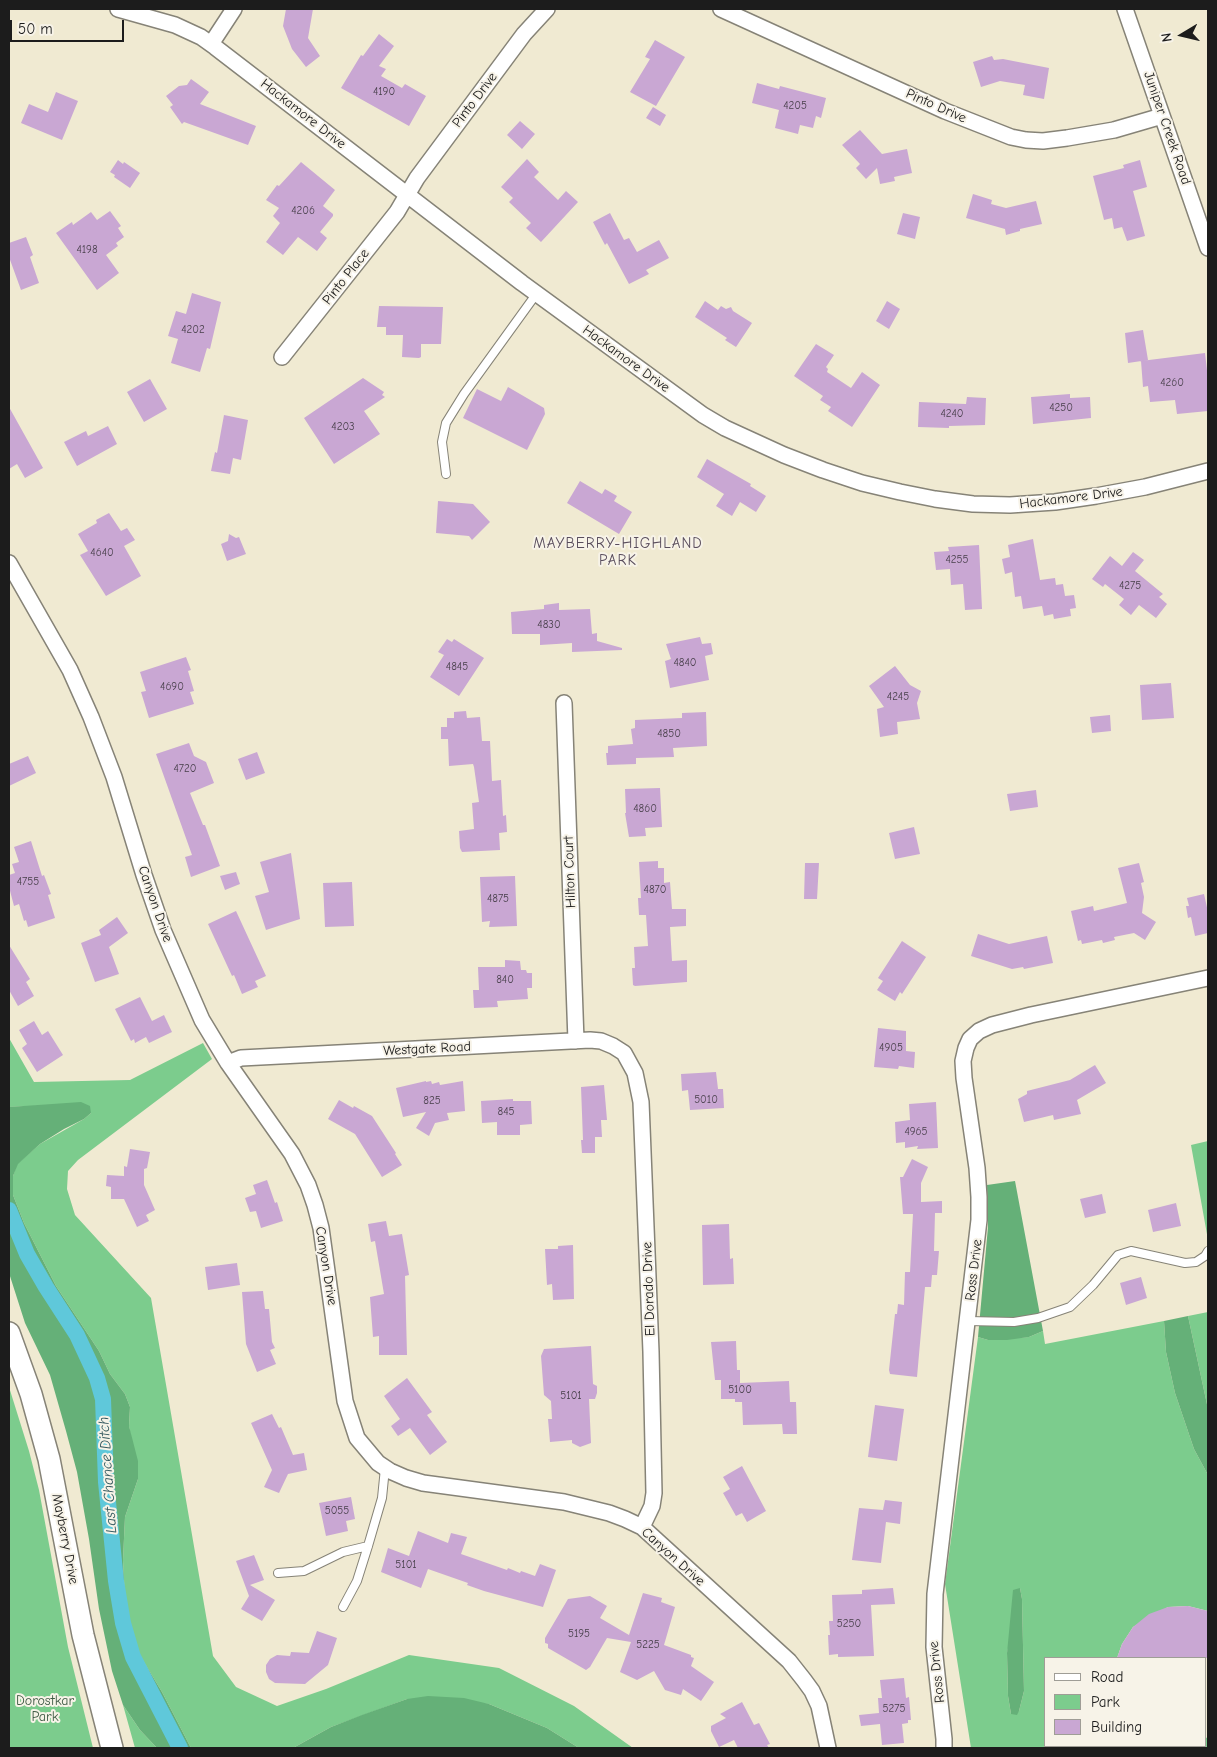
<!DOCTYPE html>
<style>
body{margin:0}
#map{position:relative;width:1217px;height:1757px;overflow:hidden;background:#f0ead2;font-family:"Comic Neue",sans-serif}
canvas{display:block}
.frame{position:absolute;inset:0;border:10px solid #1c1c1c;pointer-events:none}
.legend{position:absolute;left:1044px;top:1657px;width:162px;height:90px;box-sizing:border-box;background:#f7f3e8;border:1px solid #9f9d96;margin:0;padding:6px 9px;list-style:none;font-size:15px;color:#1c1c1c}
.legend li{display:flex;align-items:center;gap:10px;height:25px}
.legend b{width:25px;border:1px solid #9f9d96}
.north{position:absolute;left:1157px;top:10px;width:50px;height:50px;-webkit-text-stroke:4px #f7f3e8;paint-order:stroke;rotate:261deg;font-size:14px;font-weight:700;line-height:20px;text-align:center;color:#1c1c1c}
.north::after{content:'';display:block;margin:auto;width:18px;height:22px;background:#1c1c1c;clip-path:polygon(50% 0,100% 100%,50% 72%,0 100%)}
.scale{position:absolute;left:10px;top:20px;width:114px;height:22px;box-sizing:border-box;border:2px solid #1c1c1c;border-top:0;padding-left:6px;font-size:15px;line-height:18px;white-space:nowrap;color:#1c1c1c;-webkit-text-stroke:4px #f7f3e8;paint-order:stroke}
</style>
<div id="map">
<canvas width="1217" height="1757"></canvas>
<div class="frame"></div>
<ul class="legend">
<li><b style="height:6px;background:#fff"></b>Road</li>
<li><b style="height:14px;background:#7ccc8d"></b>Park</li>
<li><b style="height:14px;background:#c9a7d3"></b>Building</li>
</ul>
<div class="north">N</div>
<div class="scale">50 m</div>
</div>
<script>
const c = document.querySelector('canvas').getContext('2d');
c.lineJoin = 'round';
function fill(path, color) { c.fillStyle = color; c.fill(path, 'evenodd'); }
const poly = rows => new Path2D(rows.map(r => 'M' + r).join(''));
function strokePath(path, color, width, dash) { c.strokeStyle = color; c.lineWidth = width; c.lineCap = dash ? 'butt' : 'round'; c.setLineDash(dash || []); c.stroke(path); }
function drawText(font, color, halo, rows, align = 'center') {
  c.font = font + ' "Comic Neue",sans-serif'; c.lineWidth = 4; c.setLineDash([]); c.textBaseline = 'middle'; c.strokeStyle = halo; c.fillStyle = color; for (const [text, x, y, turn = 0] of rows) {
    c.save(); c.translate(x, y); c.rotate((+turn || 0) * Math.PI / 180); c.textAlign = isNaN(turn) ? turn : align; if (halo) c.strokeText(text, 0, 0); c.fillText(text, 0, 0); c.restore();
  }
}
fill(poly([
 [9,1038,34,1082,130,1080,203,1043,212,1059,78,1160,68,1171,67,1189,75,1215,151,1298,213,1656,236,1687,277,1706,326,1689,409,1655,499,1668,574,1706,633,1748,579,1748,547,1728,489,1704,407,1699,331,1727,293,1748,191,1748,162,1692,135,1647,126,1619,123,1560,125,1517,138,1479,129,1426,130,1407,125,1394,110,1374,99,1351,56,1286,24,1223,13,1195,13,1176,17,1164,40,1144,84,1119,91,1113,58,1105,9,1107],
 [1208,1141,1208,1240,1191,1145],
 [1208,1312,1208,1409,1188,1316],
 [1164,1321,1166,1352,1175,1393,1194,1449,1208,1475,1208,1611,1188,1606,1168,1607,1133,1627,1122,1644,1117,1658,1046,1658,1046,1746,1206,1746,1206,1738,1208,1737,1208,1748,971,1748,945,1584,978,1337,988,1340,1029,1337,1043,1331,1045,1344],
 [1020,1588,1022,1599,1024,1691,1019,1711,1011,1714,1008,1696,1007,1653],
 [9,1387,29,1451,39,1490,68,1647,93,1748,9,1748],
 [123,1705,140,1730,157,1748,135,1748]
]), '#7ccc8d');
fill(poly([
 [81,1102,90,1106,91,1113,84,1119,64,1129,40,1144,18,1164,13,1176,13,1195,24,1223,56,1286,99,1351,110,1374,125,1394,130,1407,129,1426,138,1461,138,1479,125,1517,123,1560,126,1619,135,1647,162,1692,191,1748,157,1748,140,1730,123,1705,112,1671,99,1609,89,1539,77,1472,66,1431,50,1375,25,1323,9,1273,9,1107],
 [1015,1181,1043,1331,1029,1337,1007,1340,988,1340,978,1337,988,1227,987,1185],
 [1188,1316,1208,1409,1208,1475,1194,1449,1175,1393,1166,1352,1164,1321],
 [1020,1588,1022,1599,1024,1691,1019,1711,1017,1715,1011,1714,1008,1696,1007,1653,1013,1590],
 [428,1696,464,1698,489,1704,547,1728,579,1748,293,1748,331,1727,362,1715,407,1699]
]), '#65b078');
strokePath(poly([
 [9,1210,27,1254,46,1287,77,1335,97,1378,103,1399,106,1482,116,1581,123,1623,133,1657,180,1748]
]), '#5fc8da', 16);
fill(poly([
 [286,9,313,9,308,38,320,56,306,67,292,49,283,26],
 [379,34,394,46,379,66,386,69,381,76,402,88,405,84,426,96,409,126,341,88,361,55,363,56],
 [655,40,685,57,656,106,630,92,650,59,645,57],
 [992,56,994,60,1003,59,1049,68,1044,99,1023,95,1025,85,1000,81,981,87,973,62],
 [191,79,209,92,200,104,256,126,248,145,184,122,182,124,170,107,173,105,166,96,179,86,187,85],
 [757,83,779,89,780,86,826,98,821,118,816,116,813,128,800,125,798,134,775,128,779,110,752,103],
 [56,92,78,101,62,140,21,123,29,104,48,112],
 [653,107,666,115,660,126,646,118],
 [520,121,535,134,522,149,507,135],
 [860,130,882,154,907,149,912,173,894,177,895,181,880,184,877,168,866,179,856,168,860,164,842,145],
 [527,159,539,172,534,177,558,200,566,191,578,202,541,242,526,228,531,223,509,202,513,198,501,187],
 [118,160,123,164,124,162,140,173,130,188,114,177,115,175,110,172],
 [1140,160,1147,187,1133,191,1145,236,1127,241,1122,227,1114,229,1112,218,1104,220,1093,176,1124,168,1123,165],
 [301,162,335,190,323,206,333,214,333,216,320,232,327,238,317,251,298,237,283,255,266,242,280,223,273,216,279,208,266,200,277,185,279,186],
 [973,194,992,200,991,204,1006,208,1036,201,1042,224,1020,229,1020,231,1006,235,1005,229,966,218],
 [110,211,121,226,118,228,124,237,116,243,118,246,106,255,119,273,97,290,56,233,72,222,73,225,91,212,97,220],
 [610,213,624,240,629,238,637,252,659,240,669,258,646,270,649,274,629,284,607,243,605,245,593,222],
 [903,213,920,217,915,239,897,234],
 [26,237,33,255,30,257,39,283,21,290,9,257,9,243],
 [192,293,221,302,210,349,207,348,200,372,171,363,178,339,168,336,176,311,186,314],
 [705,301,718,310,721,306,726,309,731,307,733,311,752,323,736,347,725,340,727,338,695,317],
 [887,301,900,309,889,329,876,321],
 [379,306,443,307,441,344,421,344,421,357,419,358,402,357,403,335,386,335,386,327,377,327],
 [1143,330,1148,360,1128,363,1125,333],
 [816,344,834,355,826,367,828,369,827,372,851,388,862,372,880,385,852,427,828,411,831,407,820,400,823,396,794,376],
 [1205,353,1208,379,1208,411,1177,414,1175,400,1150,402,1148,386,1143,387,1141,361],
 [363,378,384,392,382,395,385,397,364,411,380,434,334,464,304,418],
 [150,379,167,409,144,422,127,392],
 [508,387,544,408,545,414,527,450,463,418,477,389,501,401],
 [1070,394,1070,398,1090,397,1091,418,1033,424,1031,397],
 [967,397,986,398,985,425,949,426,949,428,918,427,919,402,966,404],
 [9,407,43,468,25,478,17,464,9,469],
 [224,415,248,420,241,460,233,458,230,474,211,471,215,452,217,453],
 [108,426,117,444,77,466,64,442,86,431,88,436],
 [707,459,751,484,750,486,766,496,756,512,740,502,732,516,716,506,724,494,697,477],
 [580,481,602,494,605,489,617,496,614,501,632,512,619,534,567,503],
 [438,501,473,504,490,522,472,540,469,536,436,533],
 [109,513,121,531,127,528,135,540,124,546,141,576,106,596,80,555,88,551,78,534,97,523,96,520],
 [229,534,236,538,239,537,246,554,227,561,221,544,228,541],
 [1033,539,1040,580,1055,578,1056,585,1063,584,1065,596,1074,595,1076,608,1070,609,1071,616,1054,619,1053,614,1044,616,1042,606,1023,609,1021,596,1015,597,1012,572,1005,574,1002,559,1010,557,1008,545],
 [979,545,982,609,965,610,963,584,951,585,950,569,936,570,934,552,949,551,948,547],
 [1133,552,1144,560,1135,571,1163,594,1159,597,1167,604,1156,618,1139,605,1131,615,1119,605,1124,599,1105,584,1103,587,1092,579,1110,556,1122,566],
 [559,603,559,610,590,609,592,634,597,633,597,641,622,648,622,650,572,652,572,643,540,645,540,634,512,634,511,612,544,609,544,605],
 [700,637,702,644,711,643,713,654,705,656,709,680,670,688,665,661,671,659,666,644],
 [447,639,452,642,454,639,484,658,459,696,430,677,444,655,438,652],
 [186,657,191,670,188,671,194,691,190,692,194,704,149,718,141,692,146,691,140,672],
 [895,666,910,685,921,691,917,703,920,719,897,722,898,734,880,737,877,709,884,707,869,686],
 [1171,683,1174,718,1142,720,1140,685],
 [466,711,467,718,480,717,482,741,490,741,492,781,501,780,503,816,506,815,507,832,499,833,500,850,462,852,460,848,459,831,474,829,472,803,479,802,474,767,473,764,449,766,448,739,441,739,441,727,447,727,447,718,454,718,454,712],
 [706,712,707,746,673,748,674,757,636,758,636,764,607,765,606,753,608,753,608,746,633,744,631,729,635,728,635,720,682,718,682,713],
 [1110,715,1111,731,1092,733,1090,717],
 [189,743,194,756,206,762,214,783,190,793,203,825,205,825,220,866,191,877,185,857,192,855,156,754],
 [257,752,265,773,246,780,238,759],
 [28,756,36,773,9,786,9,764],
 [660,788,662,827,645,828,646,836,629,837,625,813,626,813,625,789],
 [1036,790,1038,807,1010,811,1007,794],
 [914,827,920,854,895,859,889,833],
 [31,841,42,876,44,875,51,894,48,895,55,918,28,927,26,920,24,921,19,904,14,906,9,887,9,875,15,873,12,864,19,862,14,847],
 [291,853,300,919,266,930,255,896,269,892,260,862],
 [658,861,658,868,664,868,664,883,670,882,672,909,686,909,686,926,670,927,672,961,687,960,687,982,635,986,633,985,632,968,635,968,634,947,648,946,646,915,639,915,638,898,641,898,639,862],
 [805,863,819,863,817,899,804,899],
 [1139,863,1144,882,1141,883,1144,897,1142,913,1156,922,1145,940,1134,933,1114,937,1115,940,1103,943,1102,940,1082,944,1081,940,1078,941,1071,911,1093,906,1094,911,1127,903,1118,868],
 [236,872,240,884,225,890,220,876],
 [515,876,517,926,489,927,490,921,482,922,480,877],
 [352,882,354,926,325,927,323,883],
 [1204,894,1208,912,1208,933,1195,936,1191,917,1188,918,1186,906,1189,906,1187,898],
 [236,911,266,976,255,981,258,987,242,994,234,975,232,976,208,924],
 [117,917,128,933,109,947,119,974,95,982,81,943,101,935,99,930],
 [978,934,1009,944,1047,936,1053,963,1024,969,1023,967,1012,969,971,956],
 [902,941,926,957,902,994,900,992,895,1001,877,990,883,981,878,978],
 [9,945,30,979,26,982,34,996,18,1006,9,990],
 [505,960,520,961,521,970,526,970,527,973,532,973,532,988,527,988,528,999,497,1001,498,1007,474,1008,473,990,479,990,478,967,505,967],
 [140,997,152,1021,164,1015,172,1032,149,1043,146,1037,135,1043,134,1039,131,1041,115,1009],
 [34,1021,42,1035,48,1031,63,1055,37,1072,22,1048,27,1044,19,1030],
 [878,1028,906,1031,906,1051,915,1052,914,1068,899,1066,898,1069,874,1067],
 [1095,1065,1106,1083,1077,1100,1081,1114,1054,1120,1053,1115,1024,1122,1018,1099,1027,1094,1027,1091,1070,1080],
 [716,1072,718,1089,723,1089,724,1108,690,1110,688,1090,682,1091,681,1074],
 [426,1081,426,1082,431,1081,432,1084,439,1082,440,1085,463,1081,465,1111,447,1113,449,1120,435,1123,429,1136,416,1128,426,1112,403,1117,396,1088],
 [604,1085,607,1120,601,1120,602,1137,595,1137,595,1153,582,1153,581,1140,583,1140,581,1087],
 [513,1099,513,1101,531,1101,532,1124,520,1125,520,1135,497,1135,497,1122,482,1123,481,1101],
 [339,1100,353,1108,354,1106,372,1116,396,1153,395,1154,402,1165,382,1177,355,1134,328,1119],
 [936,1102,938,1148,917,1149,918,1146,905,1148,905,1142,896,1143,895,1122,910,1120,909,1104],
 [130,1149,150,1152,147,1168,144,1169,144,1185,155,1210,146,1215,149,1221,137,1227,124,1199,111,1199,111,1187,106,1186,107,1175,124,1176,124,1166,127,1167],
 [912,1159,928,1167,921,1183,921,1202,942,1201,942,1213,935,1213,934,1251,939,1251,937,1275,932,1275,931,1287,925,1287,917,1377,890,1374,889,1370,895,1314,897,1314,898,1304,904,1305,905,1272,910,1272,913,1214,903,1214,900,1177,903,1177],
 [267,1180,275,1203,277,1202,283,1221,261,1228,256,1211,250,1212,245,1198,256,1194,253,1185],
 [1102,1194,1106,1213,1085,1218,1080,1199],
 [1176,1203,1181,1226,1153,1232,1148,1210],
 [386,1221,389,1236,402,1234,409,1275,405,1276,407,1355,379,1355,379,1336,373,1337,370,1297,384,1294,375,1241,371,1242,368,1224],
 [729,1224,730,1259,733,1258,734,1284,703,1285,702,1225],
 [573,1245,574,1299,553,1300,552,1284,547,1285,545,1249,558,1249,558,1246],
 [237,1263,240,1285,208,1290,205,1267],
 [1141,1277,1147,1298,1126,1305,1120,1283],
 [263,1291,265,1309,269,1309,272,1342,275,1348,270,1350,276,1364,257,1372,246,1344,242,1292],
 [736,1341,737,1370,740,1370,740,1383,789,1381,790,1402,796,1402,797,1434,783,1434,782,1424,743,1425,742,1402,735,1402,735,1399,721,1399,721,1380,715,1380,711,1342],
 [591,1346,593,1384,597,1386,597,1393,595,1399,589,1399,591,1443,580,1447,572,1443,572,1440,550,1442,548,1419,552,1419,551,1401,544,1395,541,1356,544,1349],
 [407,1378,432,1412,427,1415,447,1442,430,1455,410,1428,398,1436,391,1426,400,1419,384,1396],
 [875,1405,904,1409,897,1461,868,1457],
 [272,1414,279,1428,281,1427,293,1455,304,1453,307,1470,288,1474,279,1493,264,1487,272,1470,251,1423],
 [742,1466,766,1511,747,1522,742,1513,736,1516,723,1493,730,1489,723,1477],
 [351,1497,355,1519,346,1521,348,1531,326,1536,319,1503],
 [885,1500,902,1502,900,1524,886,1522,881,1563,852,1560,859,1508,883,1510],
 [418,1531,448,1543,451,1533,467,1537,461,1554,507,1570,508,1568,520,1573,521,1571,535,1576,540,1564,556,1570,543,1607,484,1591,467,1585,468,1583,428,1569,421,1588,381,1572,388,1548,409,1556],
 [254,1555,264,1580,250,1585,275,1600,262,1621,241,1609,249,1596,236,1561],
 [893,1588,895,1604,871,1605,874,1656,838,1657,838,1654,829,1655,828,1635,830,1635,829,1621,833,1621,832,1595,862,1594,862,1590],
 [643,1593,662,1598,661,1602,675,1607,664,1645,691,1655,691,1657,694,1658,691,1666,714,1682,701,1701,683,1689,681,1695,665,1690,654,1671,637,1680,620,1672,631,1642,607,1638,590,1667,586,1670,548,1648,548,1644,545,1643,545,1638,568,1599,590,1596,607,1606,600,1618,629,1635],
 [1188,1606,1208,1611,1208,1658,1117,1658,1122,1644,1133,1627,1149,1614,1168,1607],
 [317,1631,337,1638,328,1665,305,1684,275,1683,269,1679,266,1672,266,1665,270,1659,277,1655,290,1656,291,1652,309,1653],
 [904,1678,906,1698,909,1697,911,1720,908,1720,908,1723,902,1724,904,1743,882,1745,880,1724,861,1726,859,1715,879,1713,878,1698,882,1698,880,1680],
 [742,1702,754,1725,759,1723,770,1744,767,1745,769,1748,738,1748,734,1740,719,1747,711,1731,711,1726,726,1718,720,1714]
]), '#c9a7d3');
const service = poly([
 [446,474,442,442,446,423,464,394,537,293],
 [968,1321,1014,1322,1038,1318,1070,1307,1093,1285,1118,1255,1131,1251,1185,1263,1196,1262,1205,1256,1208,1251],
 [278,1573,304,1571,343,1552,368,1546],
 [343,1607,357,1581,368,1546,382,1498,385,1468]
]);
const minor = poly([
 [118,9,175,25,201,37,215,47,522,283,703,415,725,428,784,455,823,470,862,483,900,492,935,499,973,504,1010,505,1055,502,1096,496,1145,487,1208,471],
 [721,9,945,111,1011,137,1026,140,1043,141,1067,138,1114,130,1162,116],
 [1125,9,1208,248],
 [211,44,234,9],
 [282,357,397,212,417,178,524,34,547,9],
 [9,563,70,670,91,717,114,777,144,875,163,930,202,1020,228,1063,292,1154,308,1185,315,1205,321,1228,345,1401,357,1438,378,1463,390,1471,406,1478,423,1483,564,1502,609,1513,625,1519,642,1527,789,1661,804,1680,812,1691,819,1706,828,1748],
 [564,703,576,1041],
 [228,1063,241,1058,590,1040,601,1041,613,1046,624,1053,635,1073,641,1102,651,1352,654,1493,652,1506,642,1527],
 [944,1748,944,1739,934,1647,935,1594,979,1220,979,1197,977,1168,964,1078,963,1061,966,1048,970,1039,979,1031,992,1025,1031,1015,1208,978]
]);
const secondary = poly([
 [9,1333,31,1394,49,1459,83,1635,112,1748]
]);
strokePath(service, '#868377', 10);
strokePath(minor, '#868377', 18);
strokePath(secondary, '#868377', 24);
strokePath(service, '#fff', 8);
strokePath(minor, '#fff', 15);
strokePath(secondary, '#fff', 21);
drawText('11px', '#473f4a', null, [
 ["4190",384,92],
 ["4205",795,106],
 ["4206",303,211],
 ["4198",87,250],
 ["4202",193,330],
 ["4260",1172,383],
 ["4250",1061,408],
 ["4240",952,414],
 ["4203",343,427],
 ["4640",102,553],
 ["4255",957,560],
 ["4275",1130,586],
 ["4830",549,625],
 ["4840",685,663],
 ["4845",457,667],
 ["4690",172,687],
 ["4245",898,697],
 ["4850",669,734],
 ["4720",185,769],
 ["4860",645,809],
 ["4755",28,882],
 ["4870",655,890],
 ["4875",498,899],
 ["840",505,980],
 ["4905",891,1048],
 ["5010",706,1100],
 ["825",432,1101],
 ["845",506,1112],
 ["4965",916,1132],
 ["5100",740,1390],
 ["5101",571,1396],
 ["5055",337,1511],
 ["5101",406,1565],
 ["5250",849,1624],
 ["5195",579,1634],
 ["5225",648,1645],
 ["5275",894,1709]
]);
drawText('14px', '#1c1c1c', '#f7f3e8', [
 ["Pinto Drive",475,100,-53],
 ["Pinto Drive",936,106,24],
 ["Hackamore Drive",303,114,38],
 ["Juniper Creek Road",1167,128,71],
 ["Pinto Place",346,277,-52],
 ["Hackamore Drive",626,359,36],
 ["Hackamore Drive",1071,498,-7],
 ["Hilton Court",570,872,-92],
 ["Canyon Drive",155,904,71],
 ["Westgate Road",427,1049,-3],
 ["Canyon Drive",326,1266,81],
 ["Ross Drive",974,1270,-83],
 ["El Dorado Drive",649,1289,-92],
 ["Mayberry Drive",65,1539,79],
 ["Canyon Drive",673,1557,42],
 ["Ross Drive",937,1672,-96]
]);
drawText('14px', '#3e5a44', '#f7f3e8', [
 ["Dorostkar",45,1701],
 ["Park",45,1717]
]);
c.letterSpacing = '1px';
drawText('15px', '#594d5c', '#f7f3e8', [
 ["MAYBERRY-HIGHLAND",618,544],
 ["PARK",618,561]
]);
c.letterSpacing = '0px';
drawText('italic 15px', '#33585e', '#f7f3e8', [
 ["Last Chance Ditch",108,1475,-94]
]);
</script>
